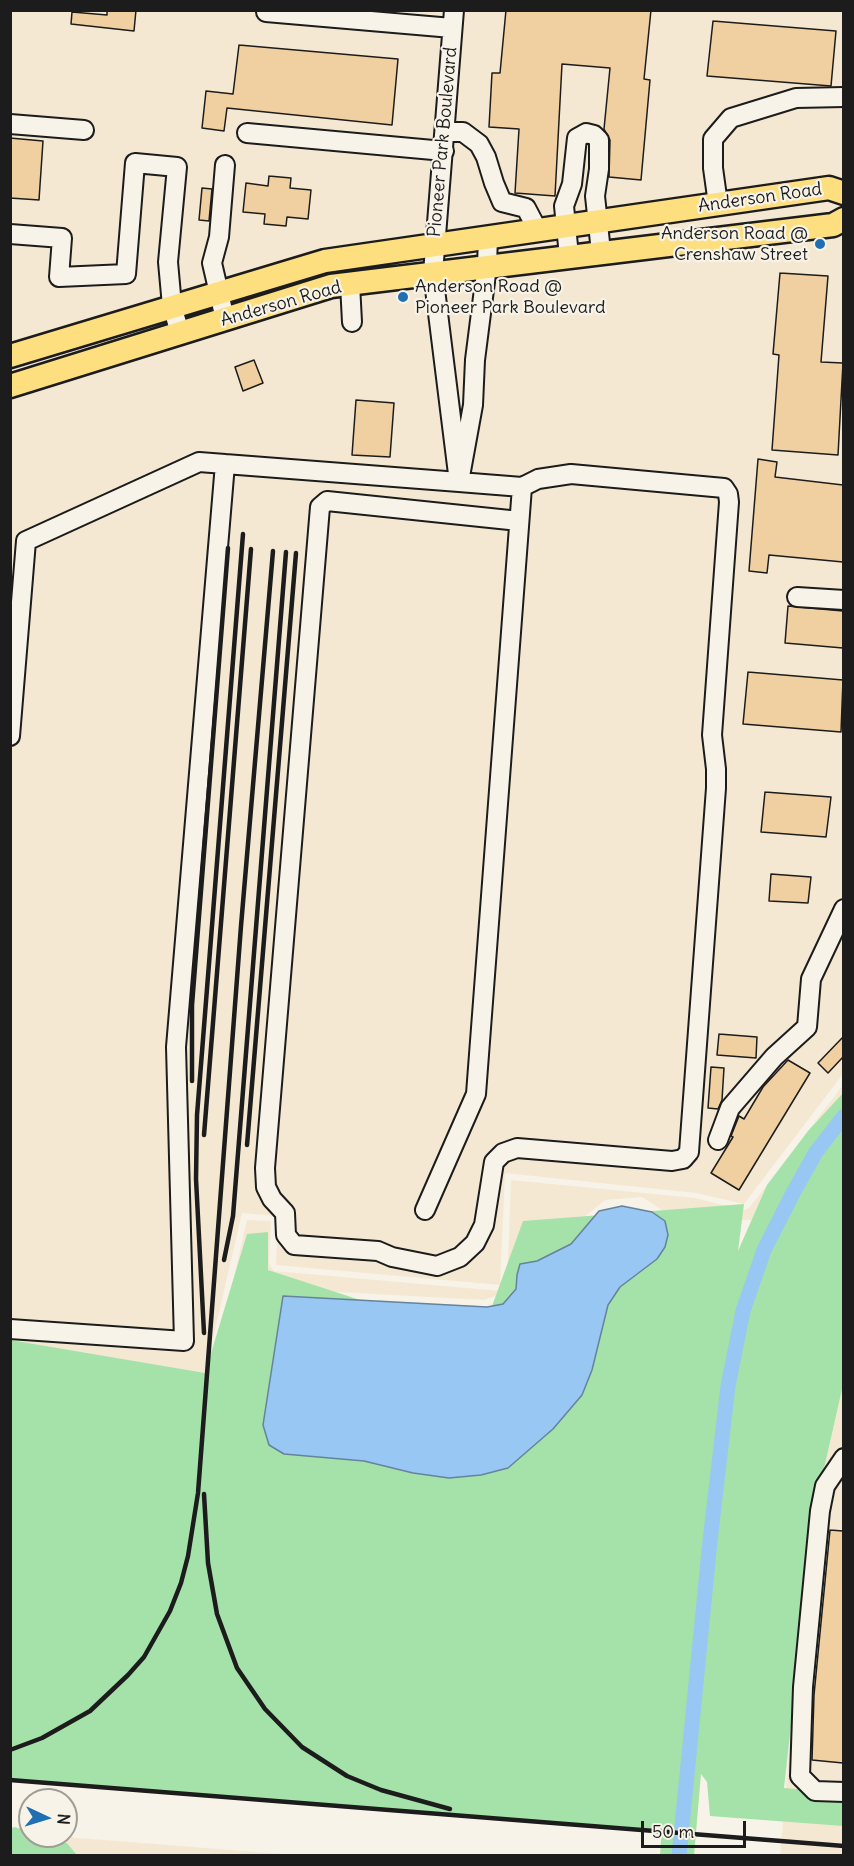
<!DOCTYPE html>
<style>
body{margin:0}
#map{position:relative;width:854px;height:1866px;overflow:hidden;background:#f7f3e8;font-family:Delius,sans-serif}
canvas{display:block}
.frame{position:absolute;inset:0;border:12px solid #1c1c1c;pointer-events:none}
.north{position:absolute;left:18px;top:1788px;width:60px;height:60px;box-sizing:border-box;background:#f7f3e8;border:2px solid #9f9d96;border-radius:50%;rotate:94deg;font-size:16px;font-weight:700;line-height:24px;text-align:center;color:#1c1c1c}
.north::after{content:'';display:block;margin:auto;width:21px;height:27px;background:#1f6fb2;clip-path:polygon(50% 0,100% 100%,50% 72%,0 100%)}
.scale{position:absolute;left:641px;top:1821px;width:105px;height:27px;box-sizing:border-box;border:3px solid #1c1c1c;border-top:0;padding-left:8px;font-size:18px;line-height:21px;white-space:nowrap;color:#1c1c1c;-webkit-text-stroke:4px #f7f3e8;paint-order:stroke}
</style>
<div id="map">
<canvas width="854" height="1866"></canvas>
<div class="frame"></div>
<div class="north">N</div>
<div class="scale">50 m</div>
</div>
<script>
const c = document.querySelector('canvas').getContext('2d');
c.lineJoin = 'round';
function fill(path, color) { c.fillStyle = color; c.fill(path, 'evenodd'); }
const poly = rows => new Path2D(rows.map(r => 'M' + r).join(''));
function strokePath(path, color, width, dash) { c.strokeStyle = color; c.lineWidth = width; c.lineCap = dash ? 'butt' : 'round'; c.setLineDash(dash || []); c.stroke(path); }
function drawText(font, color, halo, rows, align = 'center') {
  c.font = font + ' Delius,sans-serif'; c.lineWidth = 4.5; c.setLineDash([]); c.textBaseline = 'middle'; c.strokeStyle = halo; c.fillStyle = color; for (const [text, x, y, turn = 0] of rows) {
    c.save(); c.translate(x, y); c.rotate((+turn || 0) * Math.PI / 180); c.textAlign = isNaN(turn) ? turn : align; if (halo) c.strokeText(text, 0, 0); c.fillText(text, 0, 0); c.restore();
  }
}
fill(poly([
 [10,11,843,11,843,1074,744,1204,696,1193,505,1173,500,1285,276,1265,278,1216,242,1213,205,1373,11,1360],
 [843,1085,843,1093,808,1131],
 [511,1180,695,1198,744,1210,749,1208,767,1185,752,1220,677,1220,642,1197,605,1200,567,1231,503,1293,484,1300,283,1289,261,1384,10,1366,212,1374,247,1220,271,1221,269,1264,274,1271,501,1291,507,1285],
 [843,1385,843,1793,804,1790,816,1504],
 [807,1542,797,1789,843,1799,843,1855,780,1856],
 [45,1836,53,1836,295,1855,77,1855,67,1843]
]), '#f5e8d3');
fill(poly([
 [843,1093,843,1385,816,1504,784,1788,843,1793,843,1826,710,1816,707,1782,701,1774,694,1856,660,1855,662,1826,661,1832,11,1780,10,1340,205,1373,247,1234,268,1232,268,1270,480,1339,523,1221,744,1204,738,1251,767,1185,808,1131],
 [15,1827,30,1832,30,1836,45,1836,67,1843,77,1855,11,1855,11,1828]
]), '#a5e2a9');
const water = poly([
 [622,1206,652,1212,665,1221,668,1235,665,1247,657,1259,620,1287,608,1305,592,1370,582,1395,553,1429,508,1468,481,1475,449,1478,413,1473,364,1461,284,1454,269,1445,263,1425,283,1296,487,1307,503,1304,516,1289,517,1275,520,1264,537,1261,571,1244,599,1211,622,1206]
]);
fill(water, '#97c7f2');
strokePath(water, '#66839c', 1.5);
strokePath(poly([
 [679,1856,710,1541,728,1386,743,1311,764,1250,793,1193,816,1152,844,1116]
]), '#97c7f2', 15);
const building = poly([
 [107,10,136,10,134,31,71,24,72,12,107,15,107,10],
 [506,10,651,10,644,79,650,80,641,180,609,177,610,140,604,129,610,68,562,64,555,196,515,193,519,129,489,127,492,73,500,73,506,10],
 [713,21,836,31,831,86,707,76,713,21],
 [239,45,398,59,392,125,227,108,224,131,202,128,206,91,233,94,239,45],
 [10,138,43,141,39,200,10,198,10,138],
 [269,176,291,178,290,188,311,190,308,219,287,217,286,226,264,224,265,214,243,212,246,183,268,186,269,176],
 [202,188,212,189,209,221,199,220,202,188],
 [780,273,828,276,821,362,843,363,838,455,772,450,779,355,773,354,780,273],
 [254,360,263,383,243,391,235,367,254,360],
 [356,400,394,403,390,457,352,455,356,400],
 [758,459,777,462,775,477,843,485,843,562,769,555,767,573,749,571,758,459],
 [788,606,843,611,843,648,785,643,788,606],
 [748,672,843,680,841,732,743,724,748,672],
 [765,792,831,797,826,837,761,832,765,792],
 [771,874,811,877,808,903,769,901,771,874],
 [719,1034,757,1037,756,1058,717,1055,719,1034],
 [843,1037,843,1057,828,1073,818,1063,843,1037],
 [788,1060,810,1073,739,1190,711,1173,733,1137,731,1136,739,1116,744,1119,763,1087,788,1060],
 [711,1067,724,1068,722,1100,718,1109,708,1108,711,1067],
 [830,1530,843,1531,843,1763,812,1760,814,1695,830,1530]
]);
fill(building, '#f0cfa1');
strokePath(building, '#1c1c1c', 1.5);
const minor = poly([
 [266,12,452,28],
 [10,124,84,130],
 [445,132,463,132,479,144,486,157,494,183,502,202,526,208,537,229],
 [247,133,444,151],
 [718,204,713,168,713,139,731,118,796,98,844,97],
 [10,234,62,238,59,277,126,274,135,163,177,167,168,262,172,306,180,333],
 [569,256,564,206,572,184,577,138,586,133,594,135,599,140,599,169,595,196,601,252],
 [350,284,352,322],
 [225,319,212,263,219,237,225,165],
 [519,521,327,501,320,507,265,1168,266,1187,272,1199,285,1213,286,1235,294,1245,378,1251,392,1257,437,1266,460,1257,475,1243,484,1225,494,1162,503,1153,517,1148,672,1161,683,1159,689,1152,716,788,716,769,712,735,729,502,728,494,724,488,571,474,538,479,522,487],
 [797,597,844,600],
 [10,736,26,541,199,462,459,482,433,273,454,10],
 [718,1140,730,1108,774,1057,807,1027,811,979,844,909],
 [425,1210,476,1094,522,487,459,482,473,405,475,360,487,266,488,236],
 [10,1329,184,1341,176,1047,225,464],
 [844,1458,825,1486,820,1511,803,1687,800,1776,815,1791,844,1792]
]);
const major = poly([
 [10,356,325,261,829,188,844,193],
 [10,386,331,286,833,225,844,219]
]);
strokePath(minor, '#1c1c1c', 22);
strokePath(major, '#1c1c1c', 27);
strokePath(minor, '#f7f3e8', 18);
strokePath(major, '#fedf80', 22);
strokePath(poly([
 [192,1081,192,1005,228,548],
 [204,1135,251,549],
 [247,1145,296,553],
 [224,1260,233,1216,286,552],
 [204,1333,196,1179,197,1115,243,534],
 [204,1494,208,1563,217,1614,237,1668,265,1709,302,1747,347,1776,381,1790,450,1809],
 [10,1750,42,1738,90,1711,128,1675,144,1657,170,1611,181,1583,188,1556,198,1493,241,926,273,551],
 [10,1780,844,1846]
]), '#1c1c1c', 4.5);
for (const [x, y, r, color] of [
 [820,244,6,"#1f6fb2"],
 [403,297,6,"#1f6fb2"]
]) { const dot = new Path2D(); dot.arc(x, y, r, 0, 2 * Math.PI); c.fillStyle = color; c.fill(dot); strokePath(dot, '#f7f3e8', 2); }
drawText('18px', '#1c1c1c', '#f7f3e8', [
 ["Pioneer Park Boulevard",443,142,-85],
 ["Anderson Road",760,198,-8],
 ["Anderson Road",281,304,-16]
]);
drawText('18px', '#1c1c1c', '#f7f3e8', [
 ["Anderson Road @",808,234],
 ["Crenshaw Street",808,255],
 ["Anderson Road @",415,287,"left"],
 ["Pioneer Park Boulevard",415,308,"left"]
], 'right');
</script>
